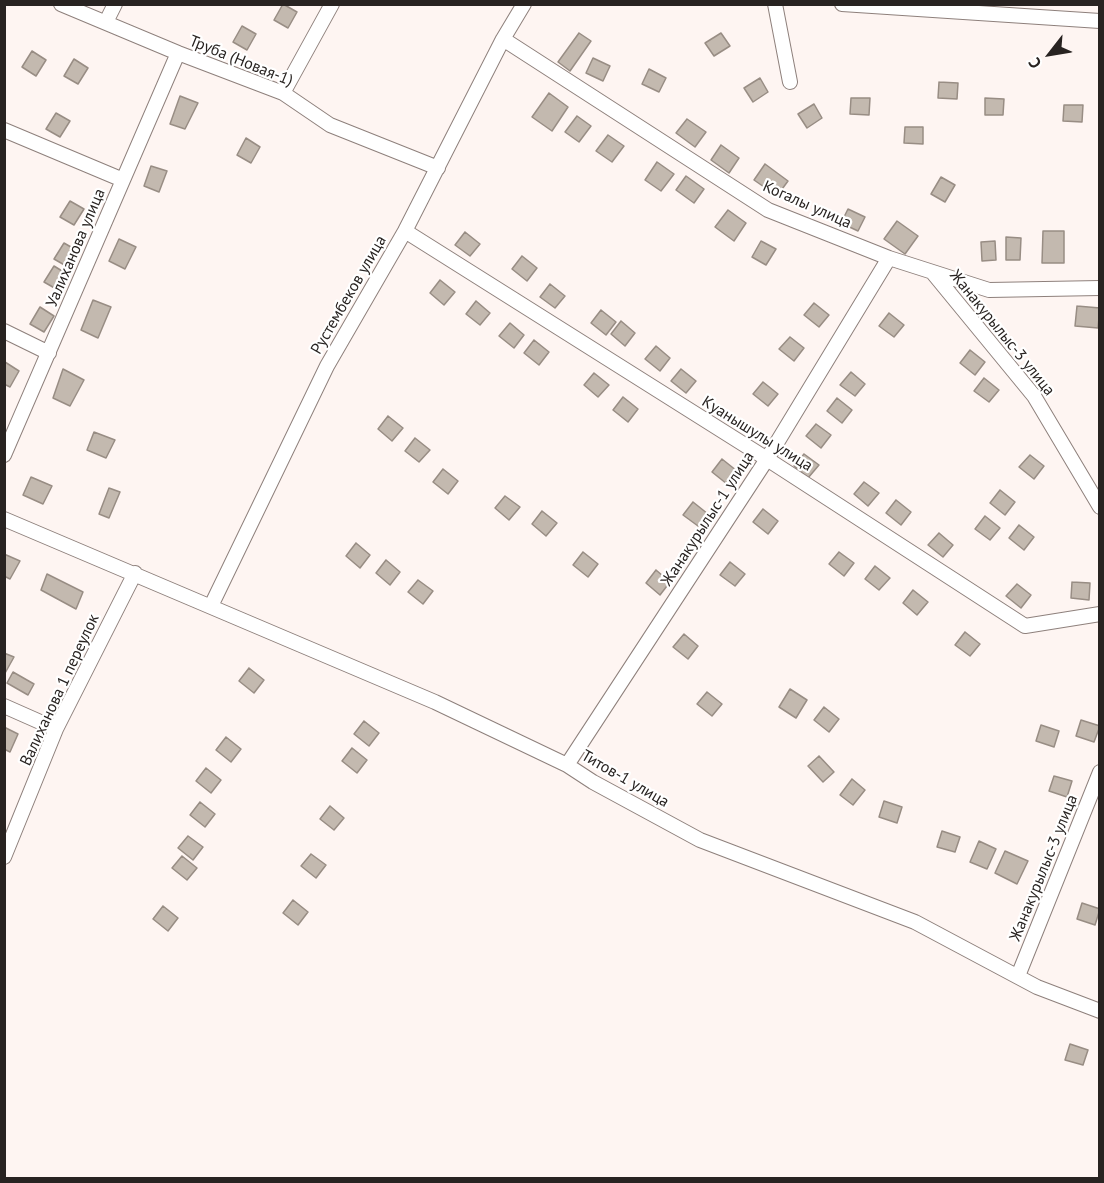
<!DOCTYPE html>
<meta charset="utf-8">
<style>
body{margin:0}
#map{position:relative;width:1104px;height:1183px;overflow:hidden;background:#fef5f2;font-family:"PT Sans",sans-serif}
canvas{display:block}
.frame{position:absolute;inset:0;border:6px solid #282321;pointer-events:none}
.north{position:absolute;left:1020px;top:24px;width:60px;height:60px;-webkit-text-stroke:4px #fff;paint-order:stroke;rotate:239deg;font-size:16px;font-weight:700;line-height:24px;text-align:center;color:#282321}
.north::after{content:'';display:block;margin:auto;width:21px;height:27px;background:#282321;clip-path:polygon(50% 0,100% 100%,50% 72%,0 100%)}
</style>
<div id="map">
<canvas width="1104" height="1183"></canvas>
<div class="frame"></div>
<div class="north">С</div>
</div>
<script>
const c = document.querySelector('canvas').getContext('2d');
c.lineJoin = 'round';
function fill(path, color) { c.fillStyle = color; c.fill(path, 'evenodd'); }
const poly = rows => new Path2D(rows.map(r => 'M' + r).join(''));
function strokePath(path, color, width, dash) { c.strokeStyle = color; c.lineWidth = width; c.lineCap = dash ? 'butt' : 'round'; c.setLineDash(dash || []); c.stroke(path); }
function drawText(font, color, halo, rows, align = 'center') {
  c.font = font + ' "PT Sans",sans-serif'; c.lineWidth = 4.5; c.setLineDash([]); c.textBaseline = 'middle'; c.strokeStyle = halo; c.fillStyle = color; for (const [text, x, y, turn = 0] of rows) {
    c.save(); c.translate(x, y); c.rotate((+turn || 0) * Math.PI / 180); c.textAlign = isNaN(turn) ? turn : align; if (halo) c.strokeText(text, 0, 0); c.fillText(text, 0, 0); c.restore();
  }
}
const building = poly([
 [283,4,297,12,288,28,274,20,283,4],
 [242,26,256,34,247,50,233,42,242,26],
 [579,33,591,41,570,71,558,62,579,33],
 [721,33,730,46,714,56,705,43,721,33],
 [32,51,46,60,36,76,22,67,32,51],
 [593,58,610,66,603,81,586,73,593,58],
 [74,59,88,68,78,84,64,76,74,59],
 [649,69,666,78,659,92,642,84,649,69],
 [760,78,768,92,753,102,744,88,760,78],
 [939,82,958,83,957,99,938,98,939,82],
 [549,93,568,107,552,131,532,117,549,93],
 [180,96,198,103,185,129,170,124,180,96],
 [851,98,870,98,869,115,850,114,851,98],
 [985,98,1004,99,1003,115,985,115,985,98],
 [814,104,822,118,807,128,798,114,814,104],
 [1064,105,1083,105,1082,122,1063,121,1064,105],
 [56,113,70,121,60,137,46,129,56,113],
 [577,116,591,126,579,142,565,132,577,116],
 [687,119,706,132,695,147,676,133,687,119],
 [905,127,923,127,923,144,904,143,905,127],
 [608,135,624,146,612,162,596,151,608,135],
 [246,138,260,147,251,163,237,155,246,138],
 [721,145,739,158,729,173,711,160,721,145],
 [657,162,674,174,661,191,645,180,657,162],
 [765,164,788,181,777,196,754,180,765,164],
 [151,166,167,171,159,192,144,186,151,166],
 [686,176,704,189,694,203,676,190,686,176],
 [941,177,955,185,945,202,931,194,941,177],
 [70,201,84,209,74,225,60,217,70,201],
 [848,209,865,217,858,231,841,223,848,209],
 [728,210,746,223,734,241,715,227,728,210],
 [897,221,918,236,905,254,884,239,897,221],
 [1043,231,1064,231,1064,263,1042,263,1043,231],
 [465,232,480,244,470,256,455,245,465,232],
 [1006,237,1021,238,1020,260,1006,260,1006,237],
 [119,239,136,247,125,269,109,261,119,239],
 [761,241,776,249,766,265,752,257,761,241],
 [995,241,996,260,982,261,981,242,995,241],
 [64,243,78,251,68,267,54,259,64,243],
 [522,256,537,268,527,281,512,269,522,256],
 [54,266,67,274,58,290,44,282,54,266],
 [440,280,455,292,444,305,430,293,440,280],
 [550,284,565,296,555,308,540,297,550,284],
 [93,300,111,307,98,338,81,330,93,300],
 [476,301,490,313,480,325,466,314,476,301],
 [814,303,829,315,819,327,804,315,814,303],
 [1077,306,1100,308,1098,328,1075,326,1077,306],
 [40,307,54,316,44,332,30,324,40,307],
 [601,310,616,322,606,335,591,323,601,310],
 [889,313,904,325,894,337,879,326,889,313],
 [621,321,635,333,625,346,611,334,621,321],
 [510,323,524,335,514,348,499,336,510,323],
 [790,337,804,348,794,361,779,349,790,337],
 [534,340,549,352,539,365,524,353,534,340],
 [656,346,670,358,660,371,645,359,656,346],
 [970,350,985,362,975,375,960,363,970,350],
 [5,362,19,371,10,387,4,384,5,362],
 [63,369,84,380,70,406,53,398,63,369],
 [681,369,696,381,686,393,671,381,681,369],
 [851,372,865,384,855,396,840,385,851,372],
 [594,373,609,385,598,397,584,385,594,373],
 [984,378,999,390,989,402,974,391,984,378],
 [763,382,778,394,768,406,753,394,763,382],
 [623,397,638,409,628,422,613,410,623,397],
 [837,398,852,410,842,423,827,411,837,398],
 [388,416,403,428,392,441,378,429,388,416],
 [816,424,831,435,821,448,806,436,816,424],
 [94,432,115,440,106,458,87,450,94,432],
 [415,438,430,450,419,462,405,451,415,438],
 [804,454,819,465,808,478,794,466,804,454],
 [1030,455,1044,466,1034,479,1019,467,1030,455],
 [722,459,737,471,727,484,712,472,722,459],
 [443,469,458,481,448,494,433,482,443,469],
 [31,477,52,486,43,504,23,495,31,477],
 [864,482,879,493,868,506,854,494,864,482],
 [109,488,120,492,109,518,99,514,109,488],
 [1000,490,1015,502,1005,515,990,503,1000,490],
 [505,496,520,507,509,520,495,508,505,496],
 [896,500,911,512,901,525,886,513,896,500],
 [693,502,708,514,698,526,683,515,693,502],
 [763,509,778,521,768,534,753,522,763,509],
 [542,511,557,523,546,536,532,524,542,511],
 [985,516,1000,528,990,540,975,529,985,516],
 [1019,525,1034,537,1024,550,1009,538,1019,525],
 [939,533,953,545,943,557,928,545,939,533],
 [356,543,370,555,360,568,346,556,356,543],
 [583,552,598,564,588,577,573,565,583,552],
 [839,552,854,563,844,576,829,564,839,552],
 [4,554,20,561,10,579,4,576,4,554],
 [386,560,400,572,390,585,376,573,386,560],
 [730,562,745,574,735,586,720,575,730,562],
 [875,566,890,578,879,590,865,579,875,566],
 [656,570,670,582,660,595,646,583,656,570],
 [47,574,83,592,76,609,41,590,47,574],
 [418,580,433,591,423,604,408,592,418,580],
 [1072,582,1090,583,1089,600,1071,598,1072,582],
 [1017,584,1031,595,1021,608,1006,596,1017,584],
 [913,590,928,602,917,615,903,603,913,590],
 [965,632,980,644,970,656,955,645,965,632],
 [684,634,698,646,688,659,673,647,684,634],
 [4,653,14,657,4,675,4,653],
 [249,668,264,680,254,693,239,681,249,668],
 [13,672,34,684,28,695,7,683,13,672],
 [790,689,807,700,796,718,779,707,790,689],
 [707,692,722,704,712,716,697,704,707,692],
 [824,707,839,719,829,732,814,720,824,707],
 [1081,720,1100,726,1094,742,1076,736,1081,720],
 [364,721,379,733,369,746,354,734,364,721],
 [1041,725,1059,731,1054,747,1036,741,1041,725],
 [4,727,18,734,10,752,4,749,4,727],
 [226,737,241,749,231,762,216,750,226,737],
 [352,748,367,760,357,773,342,761,352,748],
 [819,756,834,772,823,782,808,766,819,756],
 [206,768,221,780,211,793,196,781,206,768],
 [1054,776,1072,781,1067,797,1049,791,1054,776],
 [852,779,865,790,853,805,840,795,852,779],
 [884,801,902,807,897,823,879,817,884,801],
 [200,802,215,814,205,827,190,815,200,802],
 [330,806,344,818,334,830,320,819,330,806],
 [942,831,960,837,955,852,937,847,942,831],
 [188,836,203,847,193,860,178,848,188,836],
 [979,841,996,849,987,869,970,862,979,841],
 [1005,851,1028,861,1017,884,995,873,1005,851],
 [311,854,326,865,316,878,301,866,311,854],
 [182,856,197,868,187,880,172,868,182,856],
 [293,900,308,912,298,925,283,913,293,900],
 [1082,903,1100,909,1095,925,1077,919,1082,903],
 [163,906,178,918,168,931,153,919,163,906],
 [1070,1044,1088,1050,1083,1065,1065,1060,1070,1044]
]);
fill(building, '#c3b9af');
strokePath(building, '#988d84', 1.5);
const minor = poly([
 [61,4,178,53,283,93,330,125,438,168],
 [775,4,790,82],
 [842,4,1100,21],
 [106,22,115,4],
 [503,39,768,210,889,258,989,290,1100,288],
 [283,93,332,4],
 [4,130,123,180],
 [405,231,767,459,1025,626,1100,614],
 [933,273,1034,396,1100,507],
 [4,331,49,353],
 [4,455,178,53],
 [4,519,435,702,567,765,593,782,700,840,915,922,1037,987,1100,1011],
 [211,606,327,366,405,231,503,39,524,4],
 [4,706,56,729],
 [567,765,767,459,889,258],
 [4,857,56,729,135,573],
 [1018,976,1100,772]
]);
strokePath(minor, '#8e807c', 16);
strokePath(minor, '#fff', 14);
drawText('16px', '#282321', '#fff', [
 ["Труба (Новая-1)",241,61,22],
 ["Когалы улица",807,205,24],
 ["Уалиханова улица",76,248,-67],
 ["Рустембеков улица",349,295,-60],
 ["Жанакурылыс-3 улица",1002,333,51],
 ["Куанышулы улица",757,434,32],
 ["Жанакурылыс-1 улица",708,519,-57],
 ["Валиханова 1 переулок",60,690,-65],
 ["Титов-1 улица",625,779,30],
 ["Жанакурылыс-3 улица",1044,868,-68]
]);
</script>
